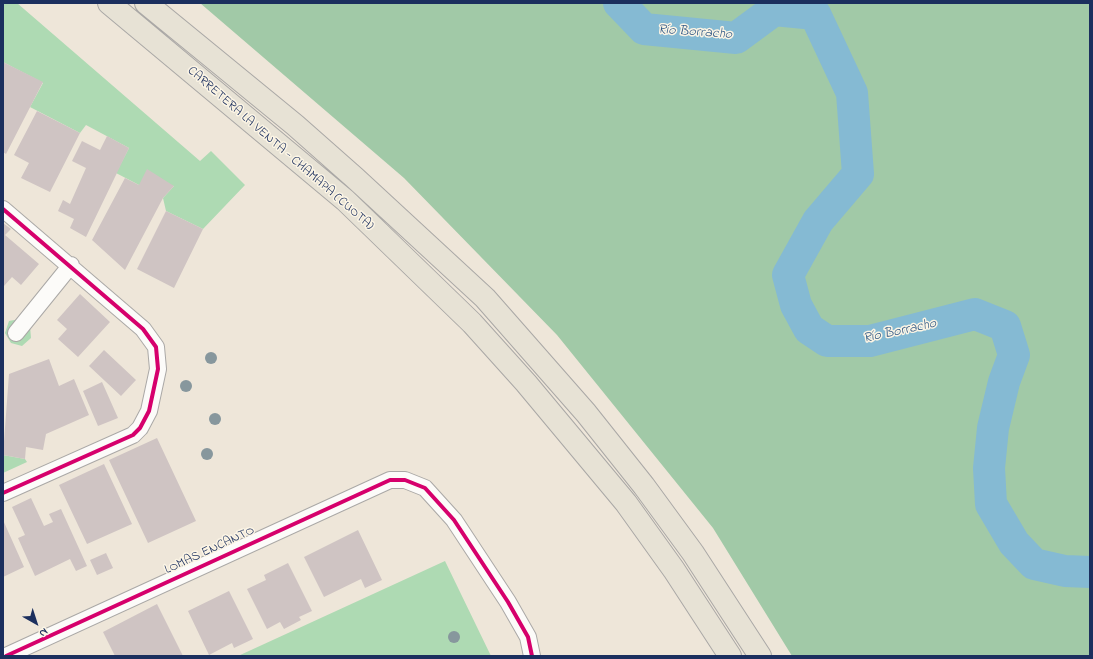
<!DOCTYPE html>
<meta charset="utf-8">
<style>
body{margin:0}
#map{position:relative;width:1093px;height:659px;overflow:hidden;background:#eee6d9;font-family:"Indie Flower",sans-serif}
canvas{display:block}
.frame{position:absolute;inset:0;border:4px solid #1b2f5e;pointer-events:none}
.north{position:absolute;left:16px;top:603px;width:40px;height:40px;-webkit-text-stroke:3px #fcf5e5;paint-order:stroke;rotate:141deg;font-size:11px;font-weight:700;line-height:16px;text-align:center;color:#1b2f5e}
.north::after{content:'';display:block;margin:auto;width:14px;height:18px;background:#1b2f5e;clip-path:polygon(50% 0,100% 100%,50% 72%,0 100%)}
</style>
<div id="map">
<canvas width="1093" height="659"></canvas>
<div class="frame"></div>
<div class="north">N</div>
</div>
<script>
const c = document.querySelector('canvas').getContext('2d');
c.lineJoin = 'round';
function fill(path, color) { c.fillStyle = color; c.fill(path, 'evenodd'); }
const poly = rows => new Path2D(rows.map(r => 'M' + r).join(''));
function strokePath(path, color, width, dash) { c.strokeStyle = color; c.lineWidth = width; c.lineCap = dash ? 'butt' : 'round'; c.setLineDash(dash || []); c.stroke(path); }
function drawText(font, color, halo, rows, align = 'center') {
  c.font = font + ' "Indie Flower",sans-serif'; c.lineWidth = 3; c.setLineDash([]); c.textBaseline = 'middle'; c.strokeStyle = halo; c.fillStyle = color; for (const [text, x, y, turn = 0] of rows) {
    c.save(); c.translate(x, y); c.rotate((+turn || 0) * Math.PI / 180); c.textAlign = isNaN(turn) ? turn : align; if (halo) c.strokeText(text, 0, 0); c.fillText(text, 0, 0); c.restore();
  }
}
fill(poly([
 [3,3,17,3,200,161,211,151,245,185,203,229,166,211,163,198,174,186,139,185,116,173,129,148,86,125,80,133,30,107,43,83,3,62],
 [20,319,30,326,31,338,22,346,11,343,5,333,9,321],
 [3,455,25,459,27,462,3,473],
 [445,561,491,656,238,656]
]), '#aedab3');
fill(poly([
 [200,3,1090,3,1090,656,792,656,713,528,557,335,404,178]
]), '#a1c9a7');
strokePath(poly([
 [619,3,644,29,736,38,774,10,815,14,852,93,858,174,818,221,788,275,796,305,809,329,827,341,870,341,975,314,1005,326,1014,355,1004,382,993,428,989,468,991,504,1014,543,1034,564,1065,571,1090,572]
]), '#85bad3', 32);
fill(poly([
 [3,62,43,82,6,154,3,152],
 [37,111,80,133,50,192,21,178,29,163,14,155],
 [107,136,129,148,86,237,70,228,74,219,58,211,63,200,70,204,86,168,72,161,82,141,100,150],
 [147,169,174,186,163,198,125,270,92,240,125,178,139,185],
 [166,211,203,229,174,288,137,269],
 [3,223,11,229,5,235,39,264,21,285,12,277,4,286,3,284],
 [80,294,110,322,78,357,58,339,67,329,57,320],
 [104,350,136,380,121,396,89,366],
 [49,359,59,386,74,379,89,415,46,434,43,450,26,447,25,459,3,455,9,374],
 [102,382,118,418,98,426,83,391],
 [157,438,196,521,148,543,109,460],
 [104,464,132,524,87,544,59,485],
 [31,498,44,526,53,522,49,514,61,509,87,566,76,571,70,559,35,576,18,538,25,535,12,507],
 [3,520,24,567,3,577],
 [358,530,382,580,365,588,361,579,324,597,304,557],
 [106,553,113,568,97,575,90,560],
 [288,563,312,611,299,617,301,620,284,629,280,622,267,629,247,589,266,580,264,575],
 [229,591,253,639,234,648,232,643,209,655,188,611],
 [157,604,183,656,115,656,103,632]
]), '#cfc4c3');
const minor = poly([
 [3,209,143,329,156,347,158,369,149,411,140,428,133,435,3,493],
 [16,333,71,265],
 [6,656,390,480,405,480,425,488,454,520,508,602,528,637,532,656]
]);
const motorway = poly([
 [109,3,345,200,472,323,526,383,626,503,674,570,730,656],
 [146,3,295,125,355,178,485,298,586,413,644,486,693,553,760,656]
]);
strokePath(minor, '#aaa8a6', 18);
strokePath(motorway, '#aaa8a6', 24);
strokePath(minor, '#fcfbf9', 16);
strokePath(motorway, '#e7e2d5', 22);
strokePath(poly([
 [3,209,143,329,156,347,158,369,149,411,140,428,133,435,3,493],
 [6,656,390,480,405,480,425,488,454,520,508,602,528,637,532,656]
]), '#d6006c', 4);
c.fillStyle = '#87979d';
for (const [x, y] of [
 [211,358],
 [186,386],
 [215,419],
 [207,454],
 [454,637]
]) { c.beginPath(); c.arc(x, y, 6, 0, 2 * Math.PI); c.fill(); }
drawText('13px', '#1b2f5e', '#fcf5e5', [
 ["CARRETERA LA VENTA - CHAMAPA (CUOTA)",280,149,41],
 ["LOMAS ENCANTO",210,551,-25]
]);
drawText('italic 14px', '#305986', '#fcf5e5', [
 ["Río Borracho",695,33,4],
 ["Río Borracho",900,332,-12]
]);
</script>
